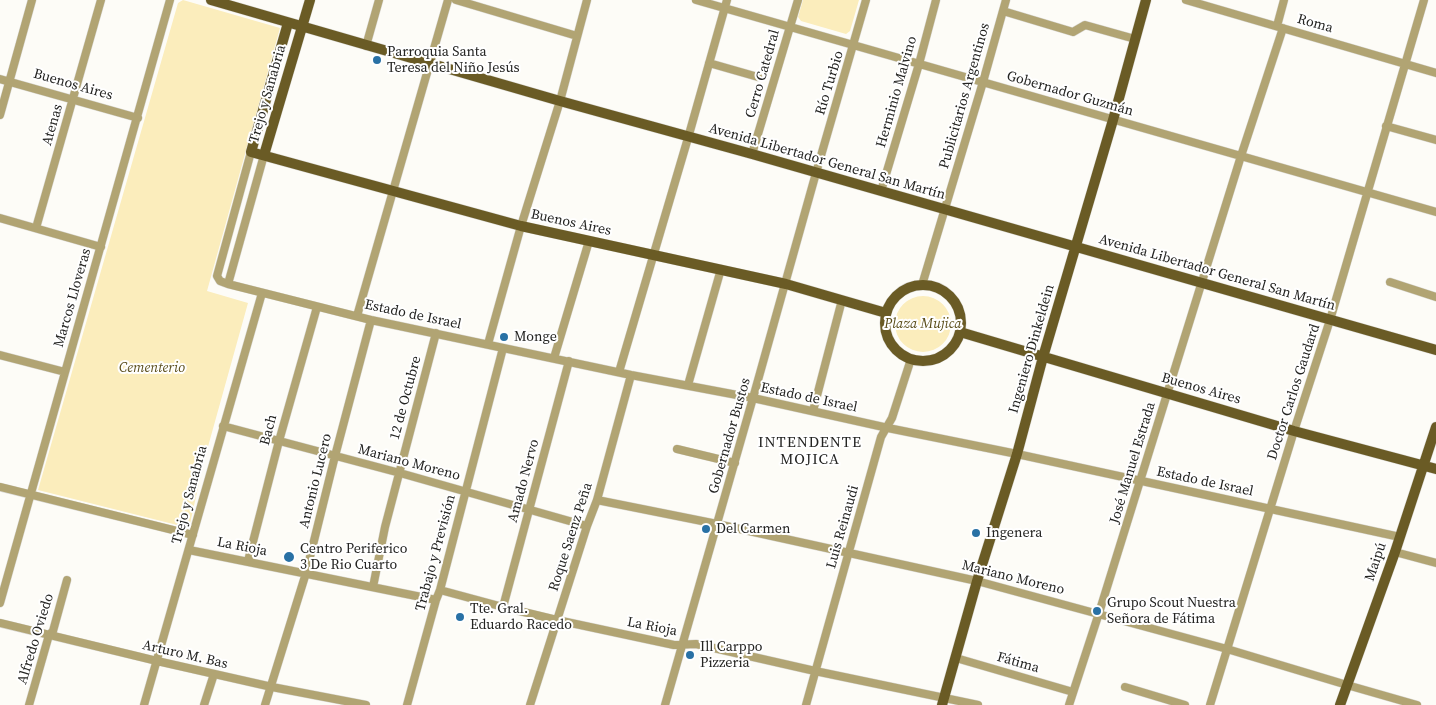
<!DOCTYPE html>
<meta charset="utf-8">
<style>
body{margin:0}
canvas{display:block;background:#fdfcf7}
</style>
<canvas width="1436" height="705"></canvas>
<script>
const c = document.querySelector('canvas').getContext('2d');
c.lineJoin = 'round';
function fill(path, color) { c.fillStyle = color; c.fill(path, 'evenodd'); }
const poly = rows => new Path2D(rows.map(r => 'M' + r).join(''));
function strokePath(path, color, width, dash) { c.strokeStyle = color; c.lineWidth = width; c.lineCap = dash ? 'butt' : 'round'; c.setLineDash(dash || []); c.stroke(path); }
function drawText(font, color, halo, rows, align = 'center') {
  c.font = font + ' "Source Serif 4",serif'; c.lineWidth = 4; c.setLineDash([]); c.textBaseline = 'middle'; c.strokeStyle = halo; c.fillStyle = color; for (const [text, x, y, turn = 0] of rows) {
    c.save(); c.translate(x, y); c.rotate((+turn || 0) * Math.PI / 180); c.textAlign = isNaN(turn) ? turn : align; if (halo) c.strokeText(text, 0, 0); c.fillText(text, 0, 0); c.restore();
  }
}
fill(poly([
 [183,0,280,28,207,291,248,303,204,461,189,528,38,490,178,3],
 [803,0,859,0,850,31,846,34,801,21,798,17],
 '895 324a28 28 0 1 1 56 0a28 28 0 1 1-56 0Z'
]), '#fbedbc');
const minor = poly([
 [456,0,577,36],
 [696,0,1436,212],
 [1186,0,1436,73],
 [1003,11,1073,32,1085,25,1135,39],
 [1277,26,1284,0],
 [366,46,379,0],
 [709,63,758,77],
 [0,79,138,118],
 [0,115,32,0],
 [1386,126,1436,140],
 [251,152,217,276,220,281,228,284,371,320,631,375,753,398,888,428,1017,454,1400,537],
 [752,154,798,0],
 [881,191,919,64,936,0],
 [0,218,101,247],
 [36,228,101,0],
 [1390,282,1436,297],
 [228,284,264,155],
 [922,285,983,82,1006,0],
 [357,316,448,0],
 [488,344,521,226,560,101,587,0],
 [0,355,65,372],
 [554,358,589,241],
 [619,372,688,138,727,0],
 [688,385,721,269],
 [813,411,842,300],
 [223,426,400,473,587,526],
 [677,449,735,463],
 [0,487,193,535],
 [597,500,717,524,977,581,1227,649,1347,685,1417,705],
 [189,550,436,600],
 [1395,552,1436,563],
 [248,561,279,441,317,307],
 [373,587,385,527,436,333],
 [440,590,503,607,557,620,674,645,696,644,815,671,978,705],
 [0,603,170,0],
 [503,607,569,361],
 [0,623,157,661,272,687,366,705],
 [956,658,1073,692],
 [1125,687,1185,705],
 [29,705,49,635,53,631,67,580],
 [144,705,262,293],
 [204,705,214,674],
 [265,705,306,573,335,456,371,320],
 [407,705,436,600,440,590,503,348],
 [530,705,587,526,597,500,631,375],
 [665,705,753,398,816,173,866,0],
 [806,705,881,437,892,418,911,359],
 [1069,705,1099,613,1241,156,1283,28],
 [1210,705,1294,431,1330,320,1424,0]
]);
const major = poly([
 [211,0,560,101,752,154,1436,350],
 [288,23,251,152,521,226,786,284,886,313],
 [264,155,310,0],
 '885 323a38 38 0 1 1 76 0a38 38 0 1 1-76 0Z',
 [960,332,1294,431,1436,469],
 [942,705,977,581,1017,454,1043,357,1113,120,1146,0],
 [1340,705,1395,552,1436,427]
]);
strokePath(minor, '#dad9d5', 9);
strokePath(major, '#dad9d5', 11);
strokePath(minor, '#b1a473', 8);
strokePath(major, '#6a5b25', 10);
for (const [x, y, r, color] of [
 [377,60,5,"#2971a5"],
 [504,337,5,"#2971a5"],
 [706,529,5,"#2971a5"],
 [976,533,5,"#2971a5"],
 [289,557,6,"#2971a5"],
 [1097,611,5,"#2971a5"],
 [460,617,5,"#2971a5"],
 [690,655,5,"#2971a5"]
]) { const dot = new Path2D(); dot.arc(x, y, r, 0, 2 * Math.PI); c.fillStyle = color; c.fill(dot); strokePath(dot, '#fff', 2); }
drawText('14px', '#242422', '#fff', [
 ["Roma",1315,24,16],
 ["Cerro Catedral",763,74,-74],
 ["Río Turbio",830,83,-73],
 ["Buenos Aires",73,85,16],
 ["Herminio Malvino",897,92,-74],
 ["Trejo y Sanabria",268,94,-74],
 ["Gobernador Guzmán",1070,94,16],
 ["Publicitarios Argentinos",965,96,-74],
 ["Atenas",53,125,-74],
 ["Avenida Libertador General San Martín",827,162,16],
 ["Buenos Aires",571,223,12],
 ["Avenida Libertador General San Martín",1217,273,16],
 ["Marcos Lloveras",73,298,-74],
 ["Estado de Israel",413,315,12],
 ["Ingeniero Dinkeldein",1032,349,-74],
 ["Buenos Aires",1201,389,16],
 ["Doctor Carlos Gaudard",1294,392,-72],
 ["12 de Octubre",406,398,-75],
 ["Estado de Israel",809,398,12],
 ["Bach",269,430,-75],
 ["Gobernador Bustos",730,436,-74],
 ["Mariano Moreno",409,463,15],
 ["José Manuel Estrada",1133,463,-73],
 ["Antonio Lucero",316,481,-76],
 ["Amado Nervo",524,481,-75],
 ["Estado de Israel",1205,482,12],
 ["Trejo y Sanabria",190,495,-75],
 ["Luis Reinaudi",843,527,-74],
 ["Roque Saenz Peña",571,537,-72],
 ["La Rioja",242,547,11],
 ["Trabajo y Previsión",436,553,-75],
 ["Maipú",1376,562,-71],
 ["Mariano Moreno",1013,578,14],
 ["La Rioja",652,627,11],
 ["Alfredo Oviedo",36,639,-73],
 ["Arturo M. Bas",185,655,13],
 ["Fátima",1018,663,16]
]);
drawText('14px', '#242422', '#fff', [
 ["Parroquia Santa",387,52],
 ["Teresa del Niño Jesús",387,68],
 ["Monge",514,337],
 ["Del Carmen",716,529],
 ["Ingenera",986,533],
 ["Centro Periferico",300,549],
 ["3 De Rio Cuarto",300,565],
 ["Grupo Scout Nuestra",1107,603],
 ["Señora de Fátima",1107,619],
 ["Tte. Gral.",470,609],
 ["Eduardo Racedo",470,625],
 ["Ill Carppo",700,647],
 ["Pizzeria",700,663]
], 'left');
drawText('italic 14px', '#5a4d1a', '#fff', [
 ["Plaza Mujica",923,324],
 ["Cementerio",152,368]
]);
c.letterSpacing = '1px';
drawText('15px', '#242422', '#fff', [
 ["INTENDENTE",810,443],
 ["MOJICA",810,460]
]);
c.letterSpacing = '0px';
</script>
